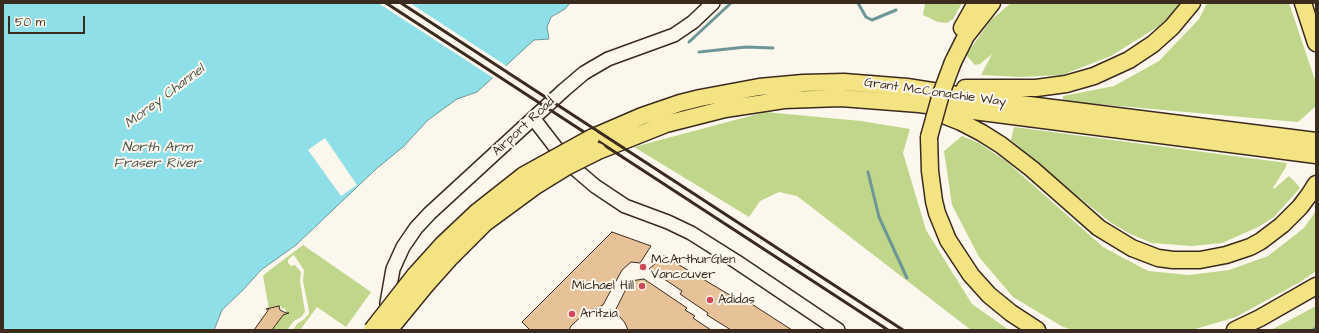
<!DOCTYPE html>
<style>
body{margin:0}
#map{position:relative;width:1319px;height:333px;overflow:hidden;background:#fbf7ec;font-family:"Architects Daughter",sans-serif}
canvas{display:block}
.frame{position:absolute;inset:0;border:4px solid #3b2a1e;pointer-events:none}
.scale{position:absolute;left:8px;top:16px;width:77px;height:18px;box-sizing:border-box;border:2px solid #3b2a1e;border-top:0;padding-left:5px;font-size:12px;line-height:14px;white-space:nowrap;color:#3b2a1e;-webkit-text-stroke:3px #fbf7ec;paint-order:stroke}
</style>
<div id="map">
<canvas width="1319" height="333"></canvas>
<div class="frame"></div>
<div class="scale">50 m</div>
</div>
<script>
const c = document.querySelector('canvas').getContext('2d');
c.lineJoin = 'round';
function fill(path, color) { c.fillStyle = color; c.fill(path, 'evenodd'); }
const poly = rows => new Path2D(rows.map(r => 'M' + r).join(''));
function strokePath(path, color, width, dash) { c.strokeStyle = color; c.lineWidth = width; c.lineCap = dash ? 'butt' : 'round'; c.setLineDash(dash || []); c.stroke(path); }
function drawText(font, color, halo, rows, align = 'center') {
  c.font = font + ' "Architects Daughter",sans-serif'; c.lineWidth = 4; c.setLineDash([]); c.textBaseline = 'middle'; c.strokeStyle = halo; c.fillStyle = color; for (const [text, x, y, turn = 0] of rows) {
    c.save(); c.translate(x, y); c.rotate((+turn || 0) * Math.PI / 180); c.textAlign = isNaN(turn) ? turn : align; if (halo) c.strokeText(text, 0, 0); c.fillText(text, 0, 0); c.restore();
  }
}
fill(poly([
 [925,3,962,3,953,19,947,23,938,22,923,15],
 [1011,3,1180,3,1172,14,1159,26,1111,56,1062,75,1021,77,981,75,992,54,980,64,975,65,966,55,991,20],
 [1207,3,1289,3,1316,83,1316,106,1298,122,1063,101,1063,96,1114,86,1159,61,1199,19],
 [765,112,861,121,910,129,903,153,926,230,972,304,1009,330,971,330,797,196,779,192,760,201,749,217,634,147],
 [1014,127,1287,163,1286,167,1273,188,1274,189,1289,176,1297,184,1300,188,1274,217,1258,227,1222,243,1192,246,1152,243,1130,234,1110,222,1071,191,1011,140],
 [962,136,979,143,1007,162,1103,247,1148,271,1189,275,1229,270,1268,256,1304,228,1316,211,1316,271,1300,282,1236,317,1192,330,1074,330,1063,327,1013,297,979,257,952,205,944,151],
 [303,245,371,292,346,327,317,307,300,330,293,330,297,324,303,320,309,314,309,311,303,281,304,270,294,255,292,256,288,260,288,263,291,266,295,265,301,272,300,281,305,312,301,317,294,321,287,330,272,330,283,315,288,313,286,313,285,308,282,309,281,306,269,309,263,276,266,273],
 [1316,306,1316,330,1271,330]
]), '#c0d68b');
const water = poly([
 [3,3,570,3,565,9,551,17,547,27,549,39,534,40,477,92,457,99,428,120,403,147,376,169,296,245,261,270,243,290,222,310,214,330,3,330,3,3]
]);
fill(water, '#8edfe7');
strokePath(water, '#6d9797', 1);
fill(poly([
 [378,3,410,3,508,67,495,79],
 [325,138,357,185,341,196,308,150]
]), '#fbf7ec');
strokePath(poly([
 [858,3,866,17,872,20,896,10],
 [689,42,731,3],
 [699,52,746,47,773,48],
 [868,172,879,217,907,278],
 [1313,330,1316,328]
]), '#6d9797', 3);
const building = poly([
 [612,232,651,246,640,263,631,262,622,270,603,305,585,313,571,326,569,330,530,330,522,322,612,232],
 [664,256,745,304,747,301,792,330,731,330,707,315,708,313,680,294,682,291,649,269,664,256],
 [644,279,687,308,685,310,695,316,693,318,711,330,628,330,625,323,615,311,630,281,644,279],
 [279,306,280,310,286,313,289,313,283,315,272,330,254,330,269,309,266,309,279,306]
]);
fill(building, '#e7c298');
strokePath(building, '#3b2a1e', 1);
const minor = poly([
 [533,118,567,162,595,186,625,206,668,222,691,233,737,262,838,330],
 [387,314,387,303,393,269,403,247,416,228,430,213,564,90,584,73,608,59,674,35,693,22,713,3]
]);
const major = poly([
 [1303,3,1316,43],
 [962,28,976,3],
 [953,62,966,36,992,3],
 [965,88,1036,88,1066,84,1094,76,1129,60,1153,44,1172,27,1192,3],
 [938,113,961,122,982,133,1001,145,1032,169,1099,228,1132,248,1158,258,1173,260,1200,260,1226,255,1250,247,1261,241,1282,225,1300,207,1309,195,1316,184],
 [929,137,930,171,934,201,937,213,948,240,971,275,989,295,1011,313,1037,330],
 [591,138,642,116,680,103,700,98,759,87,803,83,844,82,907,87,989,100,1316,141],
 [598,151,666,124,725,109,784,100,841,98,919,104,1316,155],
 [1235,330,1260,318,1316,286]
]);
strokePath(minor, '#3b2a1e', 16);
strokePath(major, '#3b2a1e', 19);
strokePath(minor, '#fbf7ec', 13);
strokePath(major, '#f4e382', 16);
strokePath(poly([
 [386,3,888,330],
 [401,3,903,330]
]), '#3b2a1e', 3);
const majorBridge = poly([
 [929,137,941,94,953,62],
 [372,330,415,275,442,245,477,212,524,175,591,138],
 [389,330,426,285,451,257,485,223,534,187,568,166,598,151]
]);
strokePath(majorBridge, '#3b2a1e', 19, []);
strokePath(majorBridge, '#f4e382', 16);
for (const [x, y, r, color] of [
 [643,267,4,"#d1495b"],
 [642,286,4,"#d1495b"],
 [710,300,4,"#d1495b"],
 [572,314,4,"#d1495b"]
]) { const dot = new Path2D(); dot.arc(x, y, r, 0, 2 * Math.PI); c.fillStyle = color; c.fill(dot); strokePath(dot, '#fbf7ec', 1.5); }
drawText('13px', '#3b2a1e', '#fbf7ec', [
 ["Grant McConachie Way",935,93,8],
 ["Airport Road",524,127,-43]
]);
drawText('13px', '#3b2a1e', '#fbf7ec', [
 ["McArthurGlen",651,260],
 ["Vancouver",651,275],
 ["Michael Hill",634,286,"right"],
 ["Adidas",718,300],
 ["Aritzia",580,314]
], 'left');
drawText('italic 14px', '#505750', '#fbf7ec', [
 ["Morey Channel",165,97,-37],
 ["North Arm",157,148],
 ["Fraser River",157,164]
]);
</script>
